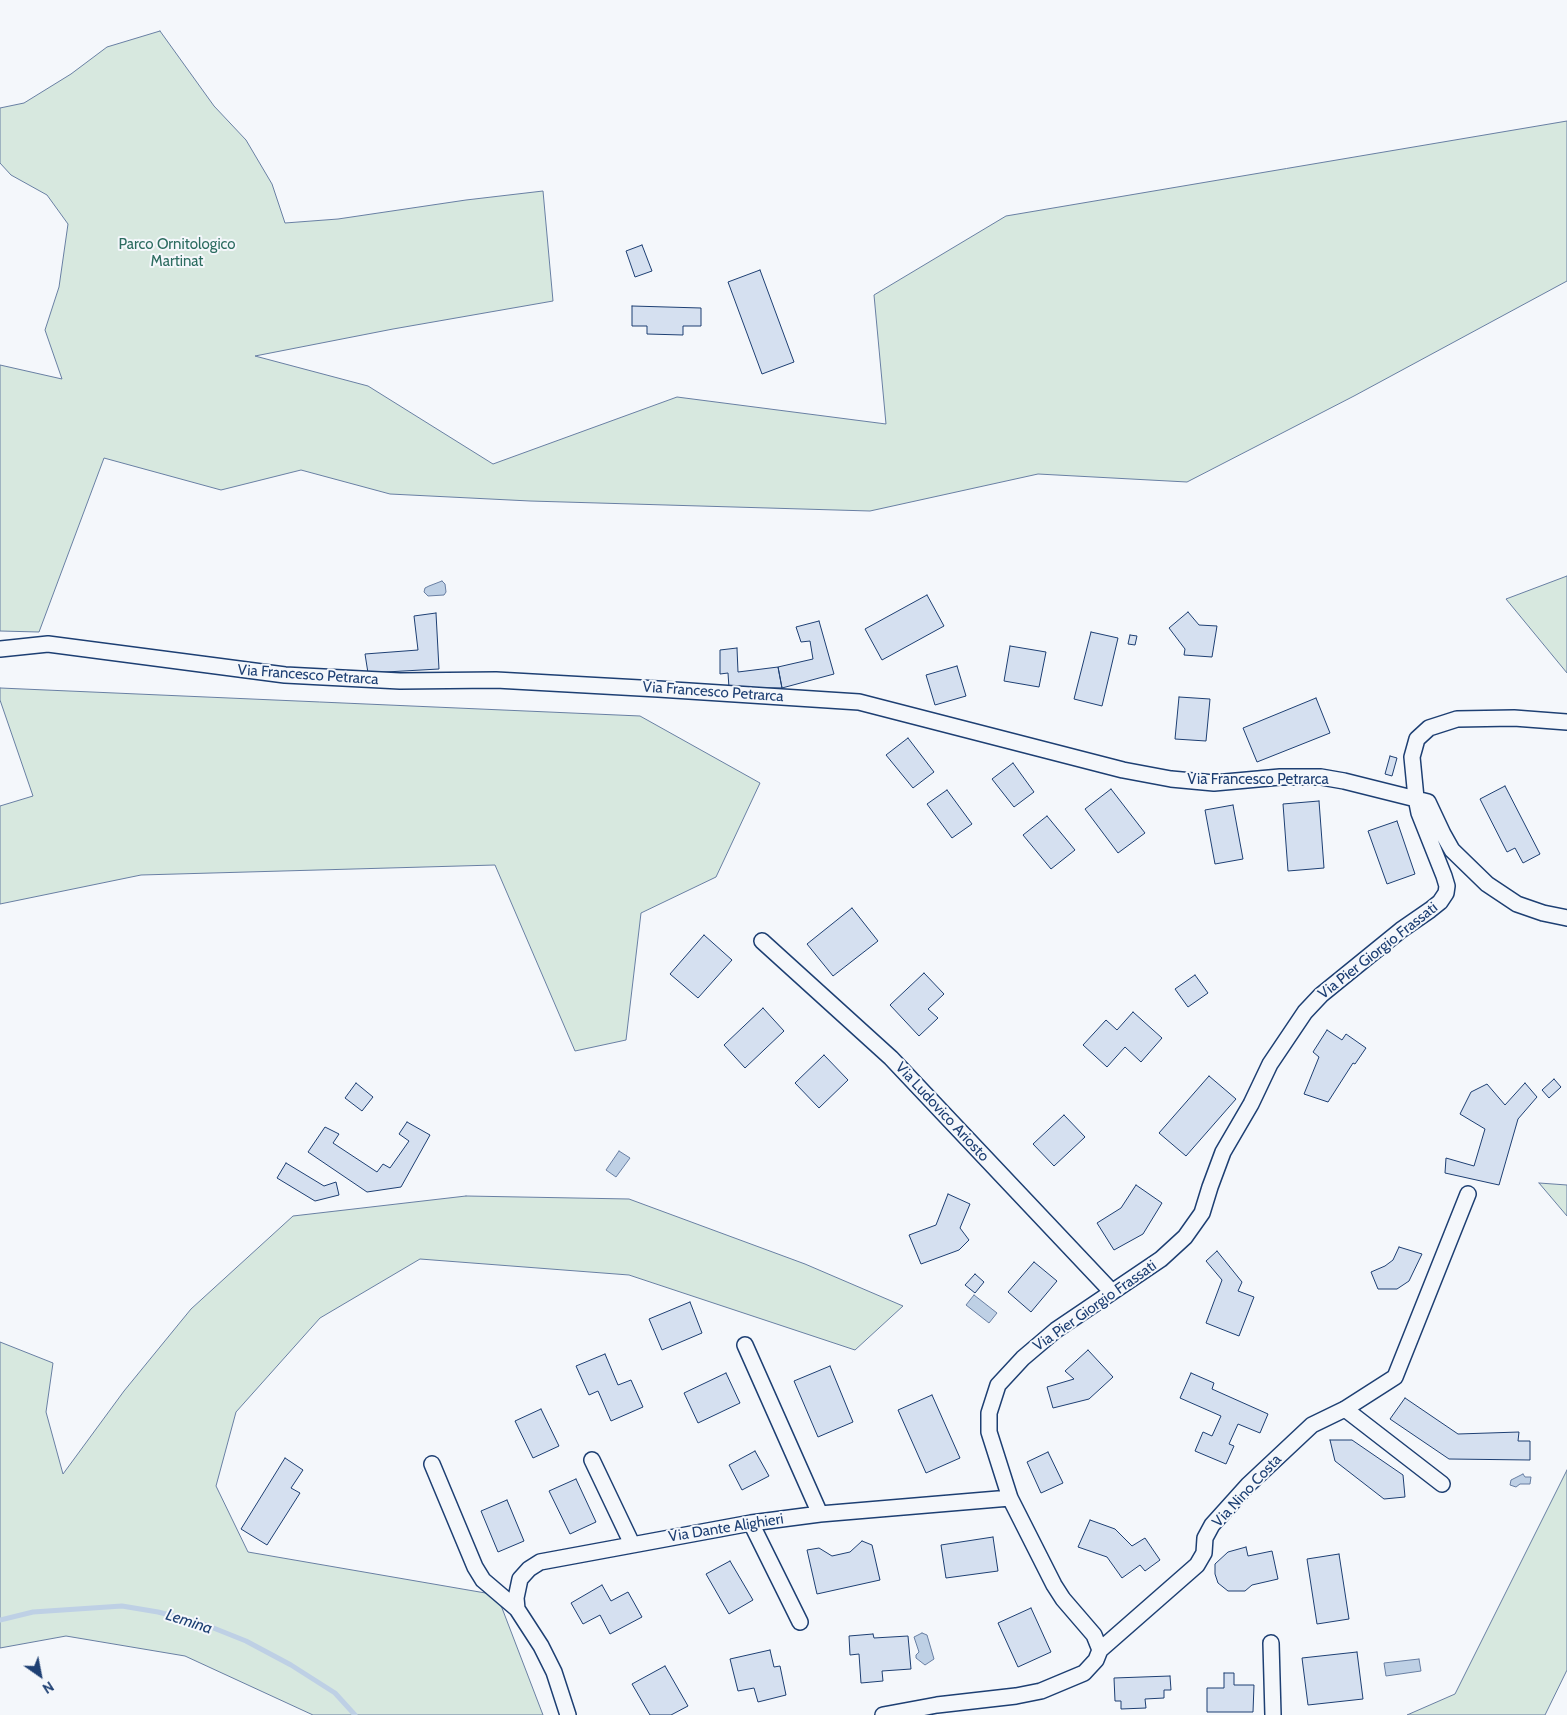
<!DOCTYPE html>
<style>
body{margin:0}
#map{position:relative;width:1567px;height:1715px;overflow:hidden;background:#f4f7fb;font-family:Cabin,sans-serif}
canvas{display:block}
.north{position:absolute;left:15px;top:1650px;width:50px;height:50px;-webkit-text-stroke:4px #f4f7fb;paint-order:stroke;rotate:147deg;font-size:14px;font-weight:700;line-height:20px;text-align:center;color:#1d3f73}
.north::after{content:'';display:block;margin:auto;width:18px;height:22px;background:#1d3f73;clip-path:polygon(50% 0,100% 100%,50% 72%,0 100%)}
</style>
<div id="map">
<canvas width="1567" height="1715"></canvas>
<div class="north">N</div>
</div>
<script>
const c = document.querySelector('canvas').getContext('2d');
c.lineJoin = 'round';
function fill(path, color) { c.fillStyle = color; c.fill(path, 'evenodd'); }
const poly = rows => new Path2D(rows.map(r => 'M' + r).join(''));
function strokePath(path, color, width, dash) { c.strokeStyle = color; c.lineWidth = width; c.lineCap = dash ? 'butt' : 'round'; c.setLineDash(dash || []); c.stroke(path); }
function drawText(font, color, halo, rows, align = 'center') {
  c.font = font + ' Cabin,sans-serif'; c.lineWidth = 4; c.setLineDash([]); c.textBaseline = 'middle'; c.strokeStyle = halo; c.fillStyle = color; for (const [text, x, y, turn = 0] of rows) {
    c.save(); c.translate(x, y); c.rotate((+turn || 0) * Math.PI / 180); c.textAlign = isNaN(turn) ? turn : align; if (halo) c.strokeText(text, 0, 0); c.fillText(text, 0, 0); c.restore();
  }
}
const green = poly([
 [160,31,214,106,246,140,272,184,285,223,338,219,466,200,543,191,553,301,393,329,255,356,368,386,493,464,677,397,886,424,874,295,1006,216,1567,121,1567,281,1354,396,1187,482,1038,474,870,511,530,501,390,494,301,470,221,490,104,458,39,632,0,631,0,365,62,379,45,330,59,287,68,224,47,195,11,175,0,163,0,108,24,103,71,74,107,47,160,31],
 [1567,576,1567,673,1506,599,1567,576],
 [0,688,640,716,760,783,716,877,641,913,626,1040,575,1051,495,865,141,875,0,904,0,806,33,796,0,700,0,688],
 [1539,1183,1567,1185,1567,1216,1539,1183],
 [466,1196,629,1199,805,1264,903,1306,855,1350,629,1275,420,1259,320,1318,236,1412,216,1486,248,1552,497,1595,543,1715,313,1715,185,1656,66,1636,0,1648,0,1342,53,1363,46,1412,63,1474,124,1391,191,1309,293,1216,466,1196],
 [1567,1470,1567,1670,1545,1715,1407,1715,1455,1694,1567,1470]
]);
fill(green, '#d7e8df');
strokePath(green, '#687fa3', 1);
const water = poly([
 [442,581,445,584,446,592,444,595,428,596,424,592,425,588,429,586,442,581],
 [619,1151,630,1158,616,1177,606,1170,619,1151],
 [974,1295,997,1313,989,1323,966,1305,974,1295],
 [1523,1474,1525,1477,1531,1477,1530,1484,1520,1484,1516,1487,1510,1485,1511,1480,1523,1474],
 [922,1633,927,1635,934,1659,925,1665,916,1658,916,1655,919,1652,914,1637,922,1633],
 [1419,1659,1421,1671,1386,1676,1384,1663,1419,1659]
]);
fill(water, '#bed0e5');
strokePath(water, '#687fa3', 1);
strokePath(poly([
 [0,1620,33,1612,122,1606,158,1612,201,1623,246,1641,291,1665,335,1693,355,1715]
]), '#bed0e5', 5);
const building = poly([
 [642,245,652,271,635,277,626,251,642,245],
 [760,270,794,362,762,374,728,282,760,270],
 [632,306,701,308,701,326,683,326,683,335,647,334,647,326,632,326,632,306],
 [927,595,944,626,882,660,865,629,927,595],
 [1188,612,1199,625,1217,626,1212,657,1184,655,1185,649,1169,628,1188,612],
 [436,613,439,669,368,673,365,654,418,650,414,616,436,613],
 [819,621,834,674,782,688,778,667,813,659,810,641,801,642,796,627,819,621],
 [1091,632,1118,638,1102,706,1074,699,1091,632],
 [1130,635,1137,636,1135,645,1128,644,1130,635],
 [1010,646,1046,652,1039,687,1004,681,1010,646],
 [737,648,738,672,778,667,782,688,729,688,728,673,720,674,720,650,737,648],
 [957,666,966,696,935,705,926,675,957,666],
 [1179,697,1210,699,1206,741,1175,739,1179,697],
 [1316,698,1330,733,1257,762,1243,728,1316,698],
 [908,738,934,772,913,788,886,755,908,738],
 [1390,756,1397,758,1392,776,1385,774,1390,756],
 [1013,763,1034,792,1014,807,992,779,1013,763],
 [1505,786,1540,854,1523,863,1515,848,1507,852,1480,799,1505,786],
 [1111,789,1145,833,1118,853,1085,809,1111,789],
 [947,790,972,824,952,838,927,804,947,790],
 [1319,801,1324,868,1288,871,1283,804,1319,801],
 [1233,805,1243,859,1215,864,1205,810,1233,805],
 [1047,816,1075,850,1051,869,1023,835,1047,816],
 [1397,821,1415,874,1387,884,1368,831,1397,821],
 [852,908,878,941,833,976,807,944,852,908],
 [704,935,732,960,698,998,670,974,704,935],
 [924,973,944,994,928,1009,938,1018,919,1036,890,1005,924,973],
 [1195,975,1208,993,1188,1007,1175,989,1195,975],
 [763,1008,784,1031,745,1068,724,1045,763,1008],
 [1133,1012,1162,1038,1141,1062,1125,1047,1107,1067,1083,1045,1106,1020,1117,1030,1133,1012],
 [1327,1030,1342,1040,1346,1034,1366,1048,1355,1064,1353,1063,1328,1102,1304,1094,1319,1057,1313,1052,1327,1030],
 [824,1055,848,1080,819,1108,795,1083,824,1055],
 [1209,1076,1236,1099,1186,1156,1159,1133,1209,1076],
 [1554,1079,1561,1087,1549,1098,1542,1090,1554,1079],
 [356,1083,373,1097,362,1111,345,1098,356,1083],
 [1525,1083,1537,1097,1518,1119,1499,1185,1445,1173,1446,1158,1474,1166,1485,1129,1460,1114,1471,1092,1487,1084,1505,1105,1525,1083],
 [1064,1115,1085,1137,1054,1166,1033,1144,1064,1115],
 [407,1122,430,1135,401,1187,367,1192,308,1152,325,1127,339,1134,333,1143,377,1172,383,1164,390,1168,409,1141,399,1134,407,1122],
 [286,1163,324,1186,336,1182,339,1195,315,1201,277,1178,286,1163],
 [1136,1185,1162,1203,1143,1234,1114,1250,1097,1223,1121,1208,1136,1185],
 [948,1194,970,1204,960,1228,969,1240,959,1250,921,1264,909,1235,936,1225,948,1194],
 [1399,1247,1422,1254,1409,1281,1397,1289,1378,1289,1371,1272,1385,1266,1393,1260,1399,1247],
 [1217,1251,1242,1282,1238,1291,1254,1297,1239,1336,1206,1323,1222,1280,1206,1261,1217,1251],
 [1034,1262,1057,1281,1031,1312,1008,1292,1034,1262],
 [975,1274,984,1282,975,1293,965,1285,975,1274],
 [690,1302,702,1333,662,1350,649,1319,690,1302],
 [1088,1350,1113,1377,1089,1399,1053,1408,1047,1387,1074,1379,1065,1371,1088,1350],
 [605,1354,618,1385,631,1380,643,1407,611,1421,598,1391,589,1395,576,1366,605,1354],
 [830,1366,853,1422,818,1437,794,1381,830,1366],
 [726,1373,740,1403,698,1423,684,1393,726,1373],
 [1191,1373,1214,1383,1212,1389,1268,1414,1260,1433,1238,1424,1229,1444,1234,1446,1226,1464,1195,1451,1203,1432,1212,1436,1221,1416,1180,1398,1191,1373],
 [932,1395,960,1458,926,1473,898,1410,932,1395],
 [1405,1398,1458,1434,1519,1432,1518,1441,1530,1441,1530,1460,1449,1459,1390,1419,1405,1398],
 [541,1409,559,1446,533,1458,515,1421,541,1409],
 [1330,1440,1352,1440,1403,1475,1405,1497,1384,1499,1335,1461,1330,1440],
 [755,1451,769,1476,742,1490,729,1465,755,1451],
 [1048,1452,1063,1483,1041,1493,1027,1462,1048,1452],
 [285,1458,303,1470,291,1488,300,1493,267,1545,241,1529,285,1458],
 [576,1479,596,1522,570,1534,549,1491,576,1479],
 [507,1500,524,1541,498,1552,481,1511,507,1500],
 [1090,1520,1115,1529,1132,1546,1145,1538,1160,1560,1145,1571,1140,1565,1122,1578,1107,1557,1078,1547,1090,1520],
 [993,1537,998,1571,946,1578,941,1545,993,1537],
 [862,1541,872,1545,880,1580,817,1594,807,1550,819,1548,832,1556,850,1552,862,1541],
 [1246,1547,1248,1556,1272,1551,1278,1579,1252,1585,1245,1591,1228,1591,1218,1583,1215,1574,1215,1564,1228,1552,1246,1547],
 [1339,1554,1349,1619,1317,1624,1307,1559,1339,1554],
 [730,1561,753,1600,729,1614,706,1574,730,1561],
 [602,1585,611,1601,628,1592,642,1617,610,1634,600,1615,583,1624,571,1603,602,1585],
 [1031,1608,1051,1652,1018,1667,998,1623,1031,1608],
 [873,1634,874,1638,908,1636,911,1669,882,1671,883,1681,861,1683,859,1654,850,1655,849,1636,873,1634],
 [770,1650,774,1667,780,1666,786,1695,758,1702,754,1688,738,1691,730,1659,770,1650],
 [1357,1652,1363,1699,1308,1705,1302,1658,1357,1652],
 [665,1666,688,1706,671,1715,650,1715,632,1684,665,1666],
 [1224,1673,1234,1673,1234,1685,1254,1685,1253,1712,1207,1712,1207,1688,1224,1688,1224,1673],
 [1170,1676,1171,1690,1164,1690,1164,1698,1145,1699,1146,1708,1121,1709,1121,1701,1115,1701,1114,1678,1170,1676]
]);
fill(building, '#d5e0f0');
strokePath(building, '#1d3f73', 1);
const street = poly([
 [0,649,48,644,285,675,400,681,496,680,658,689,859,702,1123,770,1171,779,1214,783,1280,777,1321,777,1344,781,1428,802,1443,834,1452,850,1487,884,1517,904,1543,913,1567,918],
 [762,941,891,1058,1112,1292],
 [745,1345,820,1514],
 [1345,1409,1442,1484],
 [592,1460,632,1544],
 [432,1464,475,1567,483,1580,517,1609],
 [751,1523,800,1622],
 [1271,1643,1273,1715],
 [1100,1650,1197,1565,1204,1553,1205,1538,1212,1525,1248,1485,1312,1425,1345,1409,1395,1377,1468,1194],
 [568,1715,554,1672,541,1646,517,1609,516,1598,520,1579,529,1569,540,1562,751,1523,820,1514,1010,1498],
 [883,1715,937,1705,1016,1696,1041,1691,1084,1673,1096,1660,1100,1650,1094,1635,1063,1599,1054,1585,1010,1498,989,1432,989,1413,998,1385,1023,1358,1056,1330,1161,1259,1185,1237,1202,1213,1210,1187,1223,1152,1251,1104,1270,1064,1305,1012,1321,995,1401,930,1430,910,1440,902,1446,893,1447,886,1444,876,1419,813,1416,798,1412,757,1417,739,1429,728,1457,719,1514,718,1567,722]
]);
strokePath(street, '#1d3f73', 18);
strokePath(street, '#f4f7fb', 15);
drawText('15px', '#2c6c60', '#f4f7fb', [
 ["Parco Ornitologico",177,245],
 ["Martinat",177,262]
]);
drawText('15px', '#1d3f73', '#f4f7fb', [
 ["Via Francesco Petrarca",308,675,4],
 ["Via Francesco Petrarca",713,692,4],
 ["Via Francesco Petrarca",1258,780],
 ["Via Pier Giorgio Frassati",1378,951,-38],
 ["Via Ludovico Ariosto",942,1112,47],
 ["Via Pier Giorgio Frassati",1095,1306,-35],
 ["Via Nino Costa",1247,1491,-47],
 ["Via Dante Alighieri",726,1528,-9]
]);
drawText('italic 16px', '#1d3f73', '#f4f7fb', [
 ["Lemina",189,1622,18]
]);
</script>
